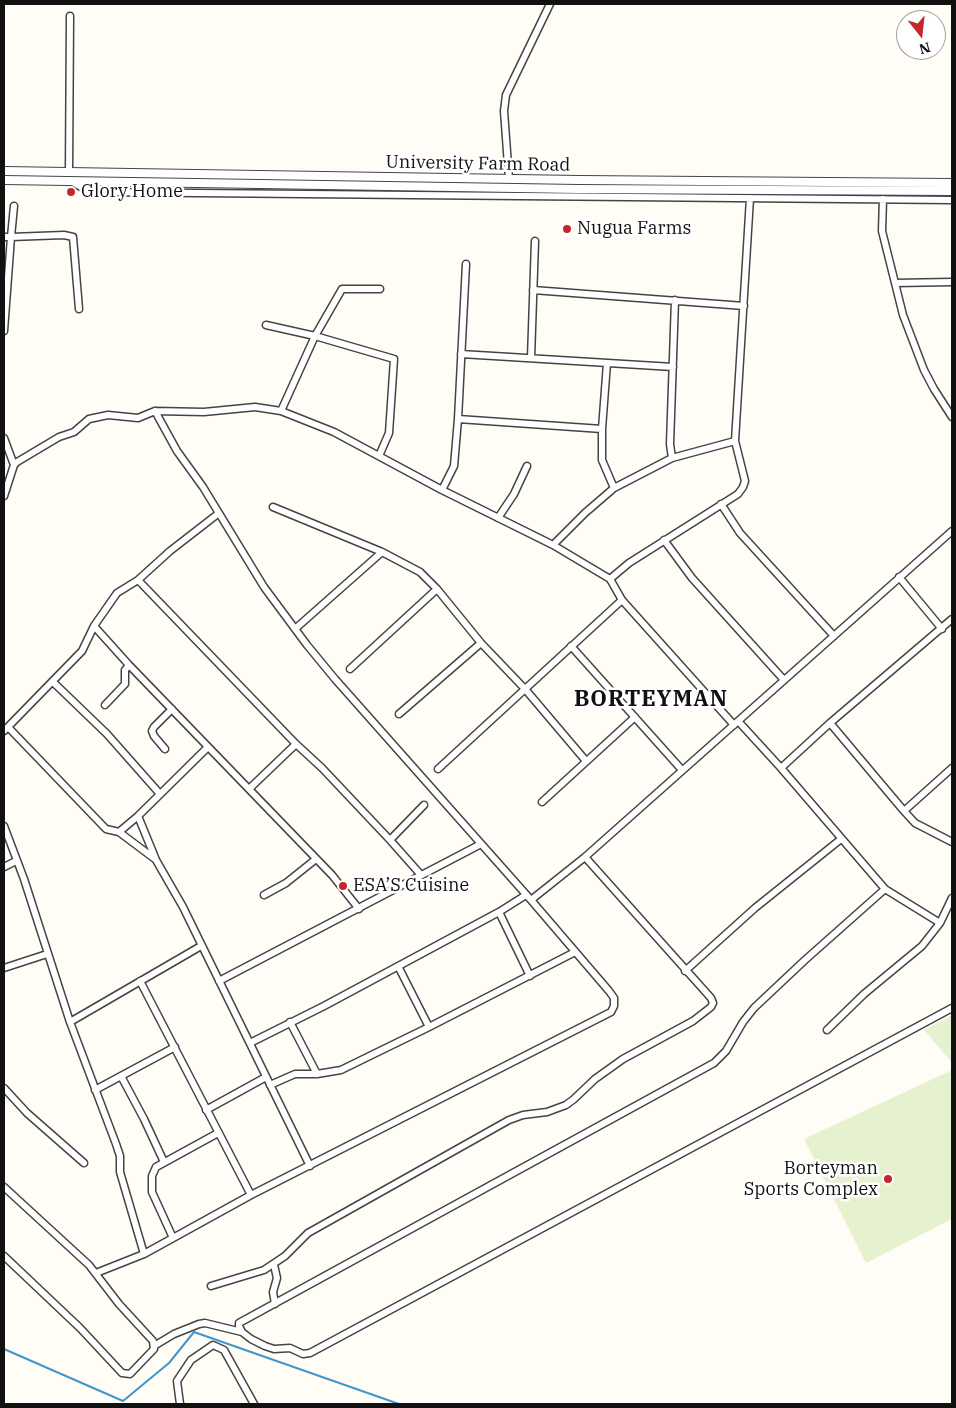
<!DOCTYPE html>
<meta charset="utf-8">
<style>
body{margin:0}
#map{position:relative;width:956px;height:1408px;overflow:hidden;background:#fffdf5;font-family:"IBM Plex Serif",serif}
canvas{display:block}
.frame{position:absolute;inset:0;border:5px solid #111;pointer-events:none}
.north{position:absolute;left:896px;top:10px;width:50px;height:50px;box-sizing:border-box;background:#fff;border:1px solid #a0a0a0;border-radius:50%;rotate:164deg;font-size:14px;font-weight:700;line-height:20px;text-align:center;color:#111}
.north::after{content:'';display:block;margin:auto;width:18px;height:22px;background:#c4262e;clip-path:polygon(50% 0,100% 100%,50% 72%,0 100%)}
</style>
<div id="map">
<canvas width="956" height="1408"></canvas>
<div class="frame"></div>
<div class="north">N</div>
</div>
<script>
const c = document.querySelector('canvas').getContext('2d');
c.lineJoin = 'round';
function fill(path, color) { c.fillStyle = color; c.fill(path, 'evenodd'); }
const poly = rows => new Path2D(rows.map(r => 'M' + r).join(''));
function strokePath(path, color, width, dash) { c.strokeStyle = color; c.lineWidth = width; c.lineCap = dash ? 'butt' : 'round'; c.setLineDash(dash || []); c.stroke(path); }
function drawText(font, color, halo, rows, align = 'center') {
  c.font = font + ' "IBM Plex Serif",serif'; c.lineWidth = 5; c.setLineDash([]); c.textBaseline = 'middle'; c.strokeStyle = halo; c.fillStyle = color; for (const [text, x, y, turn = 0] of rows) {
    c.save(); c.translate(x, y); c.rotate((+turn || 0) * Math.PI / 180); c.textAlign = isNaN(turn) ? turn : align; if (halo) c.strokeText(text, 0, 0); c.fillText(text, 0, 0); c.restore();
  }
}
fill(poly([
 [952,1015,952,1063,924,1030],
 [952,1070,952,1219,866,1263,804,1139]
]), '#e6f2cf');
strokePath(poly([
 [4,1349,123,1401,169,1363,194,1332,399,1404]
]), '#3f96cf', 2);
const minor = poly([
 [69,173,70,16],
 [509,179,504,111,506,95,550,4],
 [72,182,90,192,952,200],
 [883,199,882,231,903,315,924,370,934,389,952,417],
 [14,206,11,237,64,235,73,237,79,309],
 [4,237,11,237,4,331],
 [895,283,952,282],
 [533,290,744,306],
 [266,325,315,336,394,359,389,433,379,456],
 [461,354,673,367],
 [531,358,535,241],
 [607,363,602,429,602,460,614,488],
 [281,411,315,336,342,289,380,289],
 [458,419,602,429],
 [4,438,14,465],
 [672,458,670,444,675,300],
 [442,490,454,466,458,419,466,264],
 [4,496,14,465,17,462,59,437,74,432,89,419,108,415,138,418,155,411,204,412,255,407,281,411,334,432,442,490,553,545,610,579,622,600,734,725],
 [721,504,740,533,834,636],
 [273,507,382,552,420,572,437,589,481,643,525,689,586,761],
 [498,518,514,494,527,466],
 [664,540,692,578,784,680],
 [553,545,585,513,614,488,672,458,735,441],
 [899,577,942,629],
 [610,579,629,563,738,494,743,487,745,481,735,441,750,198],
 [138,580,296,744,322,768,390,840,421,875],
 [94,626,129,665,332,875,359,909],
 [295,629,382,552],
 [571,646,682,770],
 [350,669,437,589],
 [53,682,107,734,160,794],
 [105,705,125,684,125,670,129,665],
 [399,714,481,643],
 [738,721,781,768,885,889,940,923],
 [830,723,904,811,952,768],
 [8,727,106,829,119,832,155,859],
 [4,731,82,651,94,626,117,593,138,580,170,551,219,513],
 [165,749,154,736,152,731,154,727,172,709],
 [781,768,830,723,952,619],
 [438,769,622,600],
 [249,789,296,744],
 [542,802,635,717],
 [904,811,915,823,952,842],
 [138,816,156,860,183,907,310,1166],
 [4,826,24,879,70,1022,116,1144,120,1156,120,1172,144,1254],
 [119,832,138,816,208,747],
 [390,840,424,805],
 [4,867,16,861],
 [885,889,805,960,754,1008,743,1022,726,1051,714,1063,239,1323,239,1326,242,1332,251,1339,265,1346,274,1349,290,1348,303,1354,310,1353,952,1008],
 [264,895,286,883,316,859],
 [531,900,585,857,952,531],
 [499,912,530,976],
 [398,966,429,1027],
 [4,968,47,954],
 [685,971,755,908,841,839],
 [140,981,251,1195],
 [219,981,481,844],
 [70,1022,201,946],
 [290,1022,317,1074],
 [827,1030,864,994,922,946,940,923,952,898],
 [250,1043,324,1006,499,912,526,895],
 [121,1076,144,1119,164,1162],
 [270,1085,295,1074,317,1074,341,1070,429,1027,575,952],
 [4,1088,27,1113,84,1163],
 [95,1090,175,1047],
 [206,1110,266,1077],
 [4,1187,89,1265,119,1304,153,1341,154,1349,130,1374,122,1373,80,1328,4,1256],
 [173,1238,152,1192,152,1176,156,1167,218,1133],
 [274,1265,277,1278,273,1292,275,1304],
 [96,1273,144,1254,251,1195,611,1012,614,1006,614,998,609,991,531,900,335,679,307,645,264,587,203,487,177,451,155,411],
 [211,1286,264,1270,285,1256,308,1233,509,1120,523,1115,547,1112,566,1105,574,1099,595,1079,623,1059,693,1021,711,1007,713,1003,711,998,585,857],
 [154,1346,174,1334,199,1324,205,1323,242,1332],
 [180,1404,177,1381,191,1360,213,1345,224,1350,254,1404]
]);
const tertiary = poly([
 [4,171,579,180,952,183],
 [4,180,579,189,952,191]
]);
strokePath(minor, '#444', 9);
strokePath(tertiary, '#444', 10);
strokePath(minor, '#fff', 6);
strokePath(tertiary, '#fff', 8);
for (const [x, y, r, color] of [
 [71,192,5,"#c4262e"],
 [567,229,5,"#c4262e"],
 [343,886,5,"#c4262e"],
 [888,1179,5,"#c4262e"]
]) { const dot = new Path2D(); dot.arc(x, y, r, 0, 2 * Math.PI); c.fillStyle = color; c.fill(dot); strokePath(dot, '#fff', 2); }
drawText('18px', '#111', '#fff', [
 ["University Farm Road",478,164,1]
]);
drawText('18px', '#111', '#fff', [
 ["Glory Home",81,192],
 ["Nugua Farms",577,229],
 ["ESA’S Cuisine",353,886],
 ["Borteyman",878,1169,"right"],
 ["Sports Complex",878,1190,"right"]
], 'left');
c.letterSpacing = '1px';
drawText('bold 22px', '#111', '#fff', [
 ["BORTEYMAN",651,700]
]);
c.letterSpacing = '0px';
</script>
